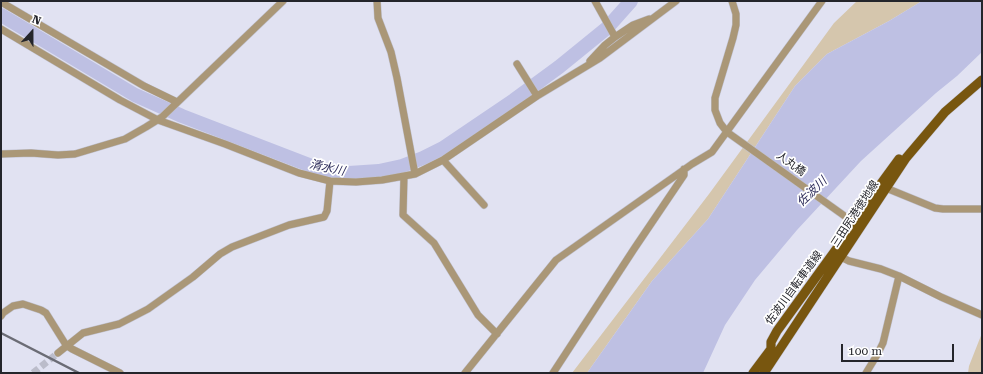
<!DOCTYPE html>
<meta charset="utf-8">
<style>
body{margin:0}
#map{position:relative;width:983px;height:374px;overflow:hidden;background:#e1e2f2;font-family:"Roboto Serif",serif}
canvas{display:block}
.frame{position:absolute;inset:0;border:2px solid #24252b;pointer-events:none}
.north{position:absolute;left:12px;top:12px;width:40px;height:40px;-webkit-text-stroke:3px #fff;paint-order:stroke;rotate:21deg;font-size:11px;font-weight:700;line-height:16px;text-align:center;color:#24252b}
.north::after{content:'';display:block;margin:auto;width:14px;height:18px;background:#24252b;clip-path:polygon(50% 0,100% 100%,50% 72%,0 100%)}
.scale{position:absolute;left:841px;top:344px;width:113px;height:18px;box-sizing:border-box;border:2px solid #24252b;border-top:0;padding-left:5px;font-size:12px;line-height:14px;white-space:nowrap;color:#24252b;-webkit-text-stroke:3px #fff;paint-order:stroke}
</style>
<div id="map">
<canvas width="983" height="374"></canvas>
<div class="frame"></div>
<div class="north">N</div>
<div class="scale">100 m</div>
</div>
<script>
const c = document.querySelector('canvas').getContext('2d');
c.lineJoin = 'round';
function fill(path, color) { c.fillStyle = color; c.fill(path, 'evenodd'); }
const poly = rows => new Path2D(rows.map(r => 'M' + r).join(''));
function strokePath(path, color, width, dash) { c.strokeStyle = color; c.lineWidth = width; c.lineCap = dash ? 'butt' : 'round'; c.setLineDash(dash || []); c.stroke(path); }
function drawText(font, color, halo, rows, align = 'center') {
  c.font = font + ' "Roboto Serif","Noto Sans JP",serif'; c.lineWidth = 3.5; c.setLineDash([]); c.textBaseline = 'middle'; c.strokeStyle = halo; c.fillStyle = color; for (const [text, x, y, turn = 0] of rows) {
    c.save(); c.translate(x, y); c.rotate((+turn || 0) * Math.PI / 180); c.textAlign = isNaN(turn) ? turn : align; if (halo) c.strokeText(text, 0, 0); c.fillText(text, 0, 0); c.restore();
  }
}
fill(poly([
 [857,1,922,1,889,21,827,54,795,86,708,219,652,281,587,373,572,373,709,194,834,23],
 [982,333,982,373,968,373,969,366]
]), '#d5c6ad');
fill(poly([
 [922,1,982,1,982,52,957,76,936,93,861,161,797,230,755,280,725,325,703,373,587,373,652,281,708,219,795,86,827,54,889,21]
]), '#bec0e3');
strokePath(poly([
 [1,15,135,95,182,116,317,168,349,173,379,171,402,166,423,158,443,148,514,100,559,67,607,28,631,1]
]), '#bec0e3', 14);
strokePath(poly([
 [33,373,58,353]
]), '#bbbcca', 7, [7, 3.5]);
const minor = poly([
 [377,1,378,18,391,52,397,78,415,174],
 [595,1,615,37],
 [732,1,736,14,736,25,733,38,715,98,715,110,720,123,727,132,853,222],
 [1,2,144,86,177,102],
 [1,29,120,100,158,120,225,144,299,173,330,181,356,182,382,180,415,174,443,160,537,96,600,58,676,1],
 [590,61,605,45,615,37,633,25,649,19],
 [517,64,537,96],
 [1,154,31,153,58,155,75,154,125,139,146,127,162,117,283,1],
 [443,160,484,205],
 [404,176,403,215,434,243,478,315,497,334],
 [886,188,935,208,943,209,982,209],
 [841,257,849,261,881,269,899,276,941,297,982,315],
 [1,316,3,313,13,306,23,304,41,310,46,313,66,345,72,349,120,373],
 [58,353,83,333,119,324,148,309,193,277,220,254,232,247,289,225,324,217,327,211,330,181],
 [465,373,556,260,692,164,712,152,822,1],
 [553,373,634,249,684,175,684,169],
 [866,373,877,355,883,343,899,276]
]);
const major = poly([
 [753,373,771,349,771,342,777,331,840,244,853,222,899,159],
 [764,373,906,158,945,112,982,80]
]);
strokePath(minor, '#bfc0ce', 8);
strokePath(major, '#bfc0ce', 10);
strokePath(minor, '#aa9777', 7);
strokePath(major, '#78560f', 9);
strokePath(poly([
 [1,333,79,373]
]), '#6b6c75', 2.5);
drawText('11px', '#24252b', '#fff', [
 ["人丸橋",791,164,36],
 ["三田尻港徳地線",855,214,-57],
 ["佐波川自転車道線",794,288,-54]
]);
drawText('italic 12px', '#2d2c5a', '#fff', [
 ["清水川",327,168,12],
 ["佐波川",812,192,-44]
]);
</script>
